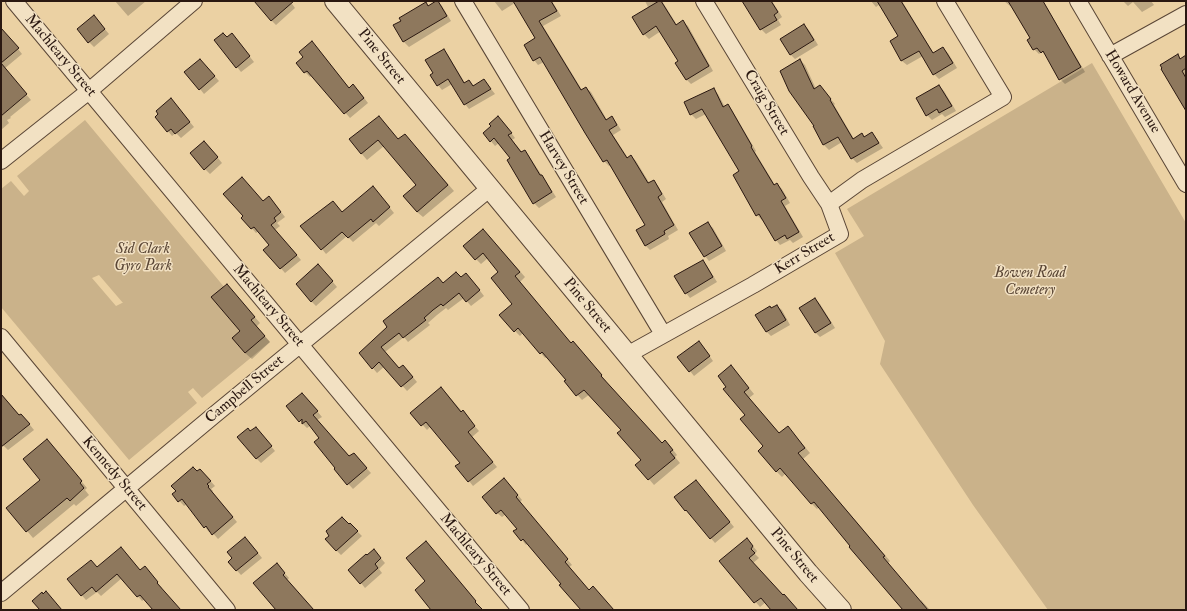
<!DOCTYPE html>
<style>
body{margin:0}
#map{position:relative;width:1187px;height:611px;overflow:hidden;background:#ebd1a3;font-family:"IM FELL Double Pica",serif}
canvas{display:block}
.frame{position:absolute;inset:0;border:2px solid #2a1811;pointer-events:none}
</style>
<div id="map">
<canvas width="1187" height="611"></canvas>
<div class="frame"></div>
</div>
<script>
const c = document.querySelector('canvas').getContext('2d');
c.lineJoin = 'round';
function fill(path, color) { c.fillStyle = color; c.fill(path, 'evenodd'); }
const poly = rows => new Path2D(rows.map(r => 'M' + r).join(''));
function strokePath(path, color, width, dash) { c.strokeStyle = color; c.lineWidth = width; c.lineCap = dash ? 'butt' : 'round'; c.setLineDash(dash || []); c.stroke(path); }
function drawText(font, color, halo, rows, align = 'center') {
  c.font = font + ' "IM FELL Double Pica",serif'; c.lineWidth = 3; c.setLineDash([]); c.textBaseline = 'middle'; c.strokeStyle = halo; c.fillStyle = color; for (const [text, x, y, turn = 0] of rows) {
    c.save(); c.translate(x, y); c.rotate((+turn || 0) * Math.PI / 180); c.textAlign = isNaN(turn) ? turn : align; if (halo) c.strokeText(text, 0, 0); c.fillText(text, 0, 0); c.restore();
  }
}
fill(poly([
 [1092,63,1186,223,1186,610,1048,610,973,505,880,364,885,341,835,253,864,236,847,209],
 [85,120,270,342,202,398,193,388,188,392,197,403,129,460,1,307,1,189,11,181,24,196,29,191,17,176],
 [99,275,123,303,122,303,116,306,92,278]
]), '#cab28a');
fill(poly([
 [115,1,146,1,128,16],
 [262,1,290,1,295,8,276,25,271,20],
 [437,1,442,6,451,21,409,47,404,42,395,26,426,3,429,6],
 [494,1,518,1,502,11],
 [537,1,552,1,561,16,543,26,582,90,586,88,591,92,607,120,612,117,616,122,621,130,613,135,628,158,631,156,636,161,650,184,654,182,658,186,666,199,662,202,678,230,668,236,669,239,650,250,646,246,646,225,611,165,609,166,604,161,544,62,538,65,534,60,537,39],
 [645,1,662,1,677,25,683,22,688,26,713,71,691,84,687,80,677,63,679,62,661,31,649,39,644,34,649,9],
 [744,1,772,1,782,17,778,20,781,25,766,34,759,27],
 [871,1,902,1,934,54,943,48,948,53,957,68,939,79,934,74,923,56,907,65,902,61,891,41,899,36,880,4,876,7],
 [1004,1,1043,1,1085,72,1065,84,1060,79,1047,56,1042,52,1039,54,1034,49,1031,39,1011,5,1010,6],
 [1123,1,1151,1,1154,5,1142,12,1133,2,1128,6],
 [98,21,109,34,94,47,89,42],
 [804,25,809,30,818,45,795,59,790,54],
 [1,37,11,40,22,54,4,69,31,100,10,117,11,118,7,120,9,123,1,130],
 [227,38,236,39,254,62,241,72,237,67],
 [316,47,350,89,358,90,368,103,350,118,312,75,310,77,297,64],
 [443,50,448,55,465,83,469,81,474,86,484,80,495,94,469,109,465,104,452,84,442,90,438,85,434,74],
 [1178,55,1186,66,1186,110],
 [800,60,805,65,816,89,820,86,835,104,834,105,854,139,864,137,872,133,876,138,883,148,857,163,852,158,842,142,829,150,824,145,814,127,815,126],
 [205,65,219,81,204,94,200,89],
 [939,86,944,91,956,111,945,117,942,114,932,120,927,115,918,99],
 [713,89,718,94,725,107,728,105,732,110,756,151,755,152,775,185,777,184,782,189,790,203,785,206,803,237,793,243,790,240,780,245,776,240,763,219,762,220,757,215,734,176,741,171,706,114,696,119,691,114],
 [175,104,194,127,181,138,176,133,172,136,168,131],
 [503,122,515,138,512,140,522,152,525,151,529,156,556,197,539,208,534,203,511,159,499,143,495,146,484,133],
 [405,135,454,191,423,217,417,212,417,185,384,146,367,160,350,140,398,140],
 [209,147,222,163,210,174,205,169],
 [377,192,394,213,379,226,376,223,353,242,347,236,326,254,322,249,343,213],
 [263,202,273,202,285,217,277,223,280,226,275,230,301,260,285,273,265,250,270,245,259,231,256,233,243,218],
 [708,224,713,228,726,251,709,261,705,256],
 [488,235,525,277,520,282,571,344,578,347,606,381,605,382,662,444,670,446,677,455,675,457,680,463,654,485,637,465,643,460,622,430,590,394,582,400,566,382,567,380,547,357,545,358,523,333,520,336,515,331,513,304,499,272,488,258,481,264,476,259],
 [702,261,707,266,717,282,690,298,686,293],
 [323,270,337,287,316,306,311,301],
 [461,278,471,279,484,296,471,306,464,298,448,310,446,308,437,315,428,323,430,325,408,342,404,337,385,352,400,369,408,371,417,382,407,391,385,366,377,373,360,353,443,284],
 [227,285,260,323,256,327,270,342,252,359,245,353,241,332],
 [815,299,820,304,835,328,820,337,815,332],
 [777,306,782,310,790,325,771,336,766,331,772,309],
 [703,347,713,361,694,376,690,371],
 [736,372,754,394,749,398,780,434,793,433,810,453,803,459,890,561,888,563,920,601,921,600,930,610,906,610,819,507,817,509,812,504,786,473,782,477,776,471,765,446,746,415],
 [446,393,479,431,472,437,497,467,473,486,469,481,461,463,431,426,427,430,412,413],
 [1,394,20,416,26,420,34,430,8,450,1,443],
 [307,399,322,417,317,420,350,457,358,459,371,473,353,489,335,469,337,468,320,438,311,425,307,428,300,421],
 [251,432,260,433,275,451,261,463,256,458],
 [53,447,87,488,85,490,89,495,76,506,74,504,33,538,8,508,42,480],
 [205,475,215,486,211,489,213,491,212,492,237,522,218,539,211,531,209,532,205,527,187,504,184,506,173,494],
 [509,484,522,500,520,502,572,565,569,567,589,591,613,610,582,610,563,584,528,543,526,545,522,540,515,532,518,529,506,514,502,517,497,513],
 [700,486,734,527,715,543,676,498],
 [349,525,355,529,362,536,341,555,336,550],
 [250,543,262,558,241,575,229,562],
 [751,544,757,551,755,554,759,558,753,563,783,596,798,610,772,610,766,602,760,607,720,561],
 [126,553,140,571,149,572,162,588,161,589,180,610,154,610,145,599,142,601,122,578,101,596,97,592,86,600,68,580,97,568],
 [378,555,385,563,379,569,382,573,365,588,361,583],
 [277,565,289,578,287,580,314,610,278,610]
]), '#0003');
const building = poly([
 [254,1,294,1,271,21,254,1],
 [436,1,438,1,447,16,403,42,393,25,401,21,399,18,426,2,428,6,436,1],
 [513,1,551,1,557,11,539,21,581,90,586,87,606,120,612,116,617,125,609,130,627,158,631,155,648,183,654,180,662,194,658,197,674,225,664,231,665,234,645,246,636,230,645,225,607,160,603,162,585,133,540,57,533,61,524,45,535,38,513,1],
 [659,1,661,1,676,25,683,20,709,66,686,80,675,63,678,61,656,26,643,35,632,17,659,1],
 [742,1,771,1,778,12,774,15,777,20,760,30,742,1],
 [877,1,901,1,933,53,943,47,953,63,933,75,919,51,901,61,890,41,898,36,877,1],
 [1008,1,1043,1,1081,67,1059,80,1043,51,1041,53,1037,48,1033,50,1027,40,1030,38,1008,1],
 [94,15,105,29,88,43,77,29,94,15],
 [804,24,814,40,790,55,780,39,804,24],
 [1,28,19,48,1,63,27,94,1,116,1,28],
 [223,33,227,37,232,33,250,56,236,68,214,40,223,33],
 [312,41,349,88,353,84,364,98,344,114,307,71,304,73,296,63,303,57,299,52,312,41],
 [444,49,464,83,469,80,473,86,484,79,491,89,464,105,448,79,437,86,430,75,433,73,425,60,444,49],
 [1178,54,1180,59,1186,55,1186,68,1182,71,1186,78,1186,111,1161,69,1162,68,1160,65,1178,54],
 [200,59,215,76,199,90,184,72,200,59],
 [800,59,814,89,820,85,831,99,830,100,853,139,862,133,864,137,872,132,879,143,851,159,838,137,823,145,813,126,814,126,789,91,780,71,800,59],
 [939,85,952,106,939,113,937,109,926,116,916,98,939,85],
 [714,88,723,107,728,104,752,146,751,147,774,185,777,183,786,198,781,201,799,232,787,239,785,235,775,241,759,214,756,216,733,175,739,171,702,109,690,115,684,102,714,88],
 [171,98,190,122,175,134,171,129,167,132,155,117,158,114,156,111,171,98],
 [379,116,398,139,405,134,448,185,417,212,403,196,416,185,378,140,361,154,349,139,379,116],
 [498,116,512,133,508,135,521,152,525,150,540,175,542,175,552,192,533,204,507,160,510,158,494,138,490,142,483,133,491,126,489,124,498,116],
 [204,141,218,157,204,170,190,153,204,141],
 [242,177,263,201,269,196,281,212,274,218,276,221,271,225,297,255,280,269,263,250,269,245,254,227,251,229,241,218,243,216,223,194,242,177],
 [373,186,390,207,373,222,371,219,348,238,342,232,321,250,300,226,333,201,342,212,373,186],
 [708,222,722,246,704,257,689,233,708,222],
 [483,229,520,272,515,276,571,343,573,341,602,375,601,376,662,443,665,440,673,450,670,452,675,458,648,480,635,465,641,460,617,433,621,430,584,390,576,396,564,381,566,380,542,352,540,354,518,328,514,332,499,315,512,304,491,278,498,272,483,253,475,260,463,246,483,229],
 [703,260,713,277,685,294,674,276,703,260],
 [318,264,333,281,311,302,296,284,318,264],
 [456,272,461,277,466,273,480,290,466,302,459,293,443,306,441,304,433,310,424,318,426,320,403,338,399,333,381,347,399,368,403,365,413,377,401,387,379,362,372,369,359,353,387,327,383,321,438,277,443,283,456,272],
 [227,284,255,317,251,320,265,336,245,353,232,338,240,331,211,297,227,284],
 [815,298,831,323,815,333,799,308,815,298],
 [777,305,786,320,766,332,755,315,770,306,771,308,777,305],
 [699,341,710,356,689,372,677,357,699,341],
 [731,365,749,388,744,392,779,433,788,426,805,448,798,453,885,556,883,557,928,610,903,610,849,547,850,546,814,502,811,504,780,468,776,472,758,451,763,446,740,419,745,415,723,389,726,387,718,376,731,365],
 [441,387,461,412,463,410,475,426,468,432,493,462,468,482,455,466,460,463,426,422,421,426,410,413,441,387],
 [302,393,318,411,313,415,349,456,354,453,367,468,347,485,334,469,335,468,314,442,319,438,306,421,302,424,302,419,299,422,286,406,302,393],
 [1,394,19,415,21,414,30,424,1,447,1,394],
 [256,427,272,446,256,459,237,437,248,428,250,431,256,427],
 [47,439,82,481,80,483,84,488,70,501,67,498,26,532,6,508,40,480,23,459,47,439],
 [193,467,197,471,200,469,211,481,207,484,209,486,208,487,233,517,212,535,206,526,204,528,182,499,178,502,172,494,176,491,171,486,193,467],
 [504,478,518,495,516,497,568,559,565,562,589,590,593,586,614,610,581,610,559,585,561,584,523,539,521,541,513,531,517,529,501,510,496,514,482,497,504,478],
 [696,480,730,522,710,539,686,510,685,511,674,497,696,480],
 [342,517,349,524,350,523,358,531,336,551,325,539,329,536,326,531,342,517],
 [245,537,258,553,236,571,228,562,232,558,227,552,245,537],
 [747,538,753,546,751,549,755,553,749,558,783,595,784,594,798,610,771,610,761,598,754,603,719,561,747,538],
 [426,541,476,601,475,602,483,610,431,610,415,590,425,581,406,558,426,541],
 [121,547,140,570,145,566,158,582,157,583,181,610,153,610,140,595,137,597,117,574,96,592,92,587,81,596,67,579,91,560,97,567,121,547],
 [374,549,381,558,375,564,378,568,360,584,348,570,366,554,367,555,374,549],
 [277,563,285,573,283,575,314,610,276,610,253,583,277,563],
 [46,591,62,610,40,610,32,601,42,592,43,594,46,591]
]);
fill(building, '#8e785d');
strokePath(building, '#2a1811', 1);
const minor = poly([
 [14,1,521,610],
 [463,1,663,334],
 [1078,1,1186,184],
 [1110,56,1186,14],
 [1,161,89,91,194,1],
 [829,204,862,180,1003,97,945,1],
 [1,337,227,610],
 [627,355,753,285,840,234,829,204,811,177,704,1],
 [1,593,213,416,489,189]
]);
const tertiary = poly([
 [335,1,808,573,841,610]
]);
strokePath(minor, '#5a4636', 18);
strokePath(tertiary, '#5a4636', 22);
strokePath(minor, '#f2e1c3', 16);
strokePath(tertiary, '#f2e1c3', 20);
drawText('15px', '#2a1811', '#f2e1c3', [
 ["Machleary Street",60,56,50],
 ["Pine Street",381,57,51],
 ["Howard Avenue",1132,92,59],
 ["Craig Street",766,103,59],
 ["Harvey Street",563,168,59],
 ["Kerr Street",805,254,-31],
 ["Machleary Street",268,306,50],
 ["Pine Street",587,306,50],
 ["Campbell Street",245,390,-40],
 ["Kennedy Street",114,474,50],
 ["Machleary Street",475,555,50],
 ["Pine Street",794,556,50]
]);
drawText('italic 15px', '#5a4635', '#f2e1c3', [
 ["Sid Clark",143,250],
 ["Gyro Park",143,267],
 ["Bowen Road",1030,274],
 ["Cemetery",1030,291]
]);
</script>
